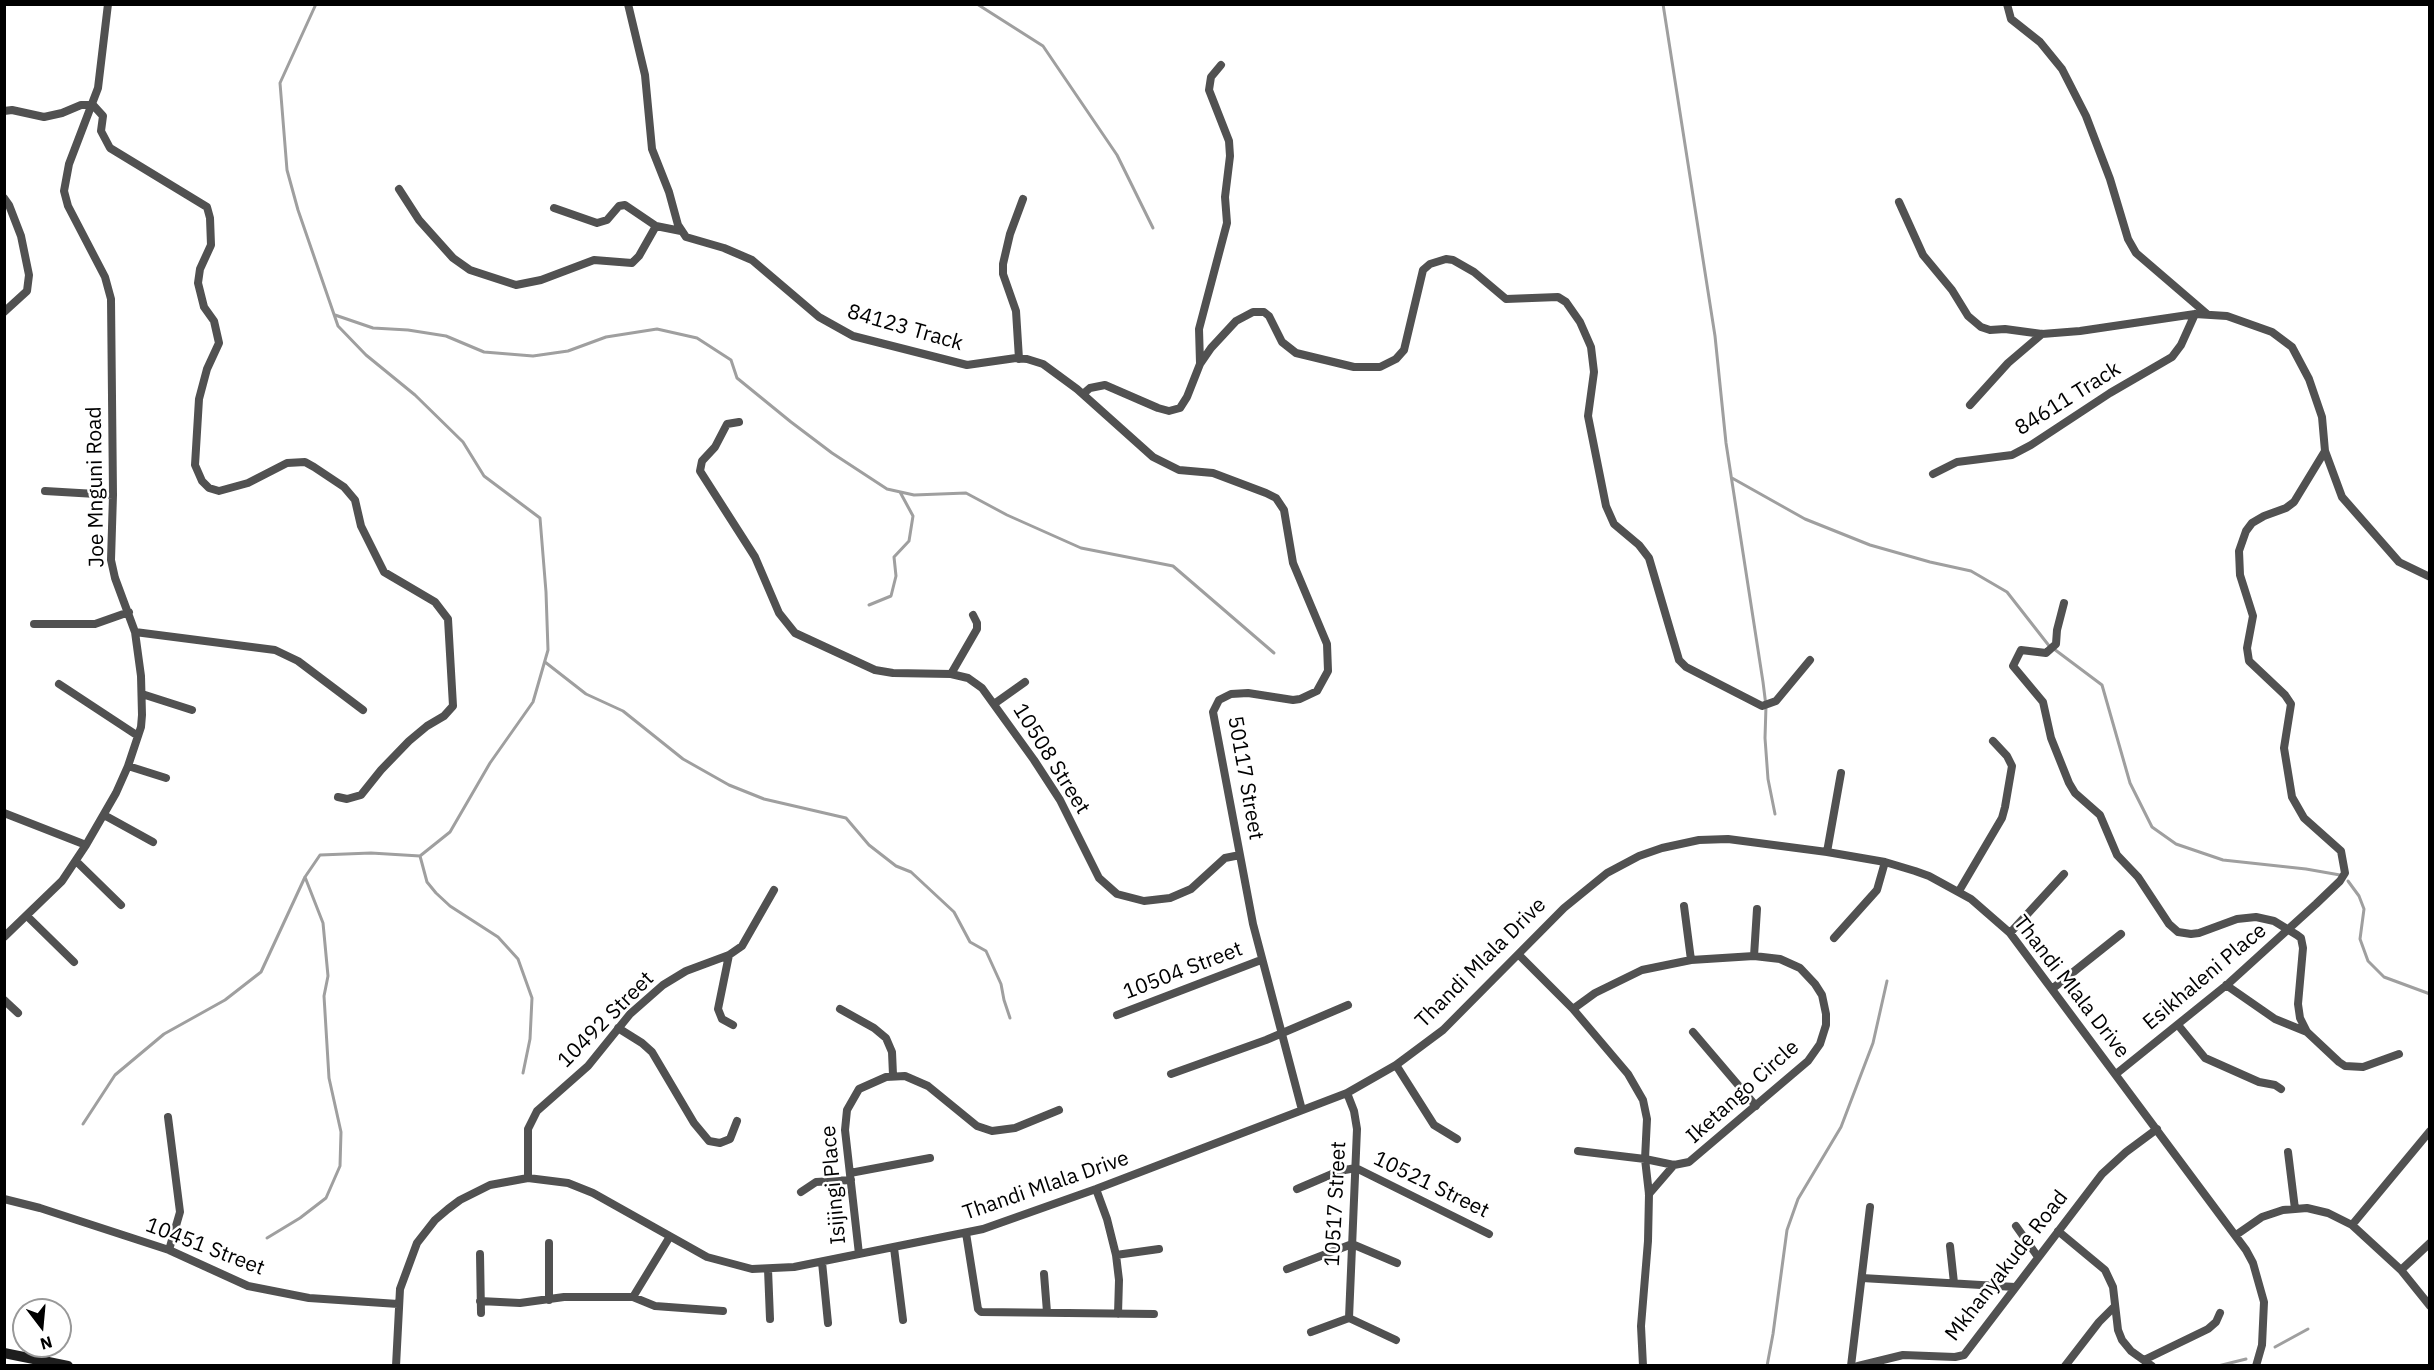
<!DOCTYPE html>
<style>
body{margin:0}
#map{position:relative;width:2434px;height:1370px;overflow:hidden;background:#fff;font-family:"IBM Plex Sans",sans-serif}
canvas{display:block}
.frame{position:absolute;inset:0;border:6px solid #000;pointer-events:none}
.north{position:absolute;left:12px;top:1298px;width:60px;height:60px;box-sizing:border-box;background:#fff;border:2px solid #999;border-radius:50%;rotate:164deg;font-size:16px;font-weight:700;line-height:24px;text-align:center;color:#000}
.north::after{content:'';display:block;margin:auto;width:21px;height:27px;background:#000;clip-path:polygon(50% 0,100% 100%,50% 72%,0 100%)}
</style>
<div id="map">
<canvas width="2434" height="1370"></canvas>
<div class="frame"></div>
<div class="north">N</div>
</div>
<script>
const c = document.querySelector('canvas').getContext('2d');
c.lineJoin = 'round';
const poly = rows => new Path2D(rows.map(r => 'M' + r).join(''));
function strokePath(path, color, width, dash) { c.strokeStyle = color; c.lineWidth = width; c.lineCap = dash ? 'butt' : 'round'; c.setLineDash(dash || []); c.stroke(path); }
function drawText(font, color, halo, rows, align = 'center') {
  c.font = font + ' "IBM Plex Sans",sans-serif'; c.lineWidth = 5; c.setLineDash([]); c.textBaseline = 'middle'; c.strokeStyle = halo; c.fillStyle = color; for (const [text, x, y, turn = 0] of rows) {
    c.save(); c.translate(x, y); c.rotate((+turn || 0) * Math.PI / 180); c.textAlign = isNaN(turn) ? turn : align; if (halo) c.strokeText(text, 0, 0); c.fillText(text, 0, 0); c.restore();
  }
}
strokePath(poly([
 [977,4,1043,46,1117,155,1153,228],
 [1663,4,1715,336,1726,443,1763,682,1766,706,1765,738,1768,779,1775,814],
 [335,315,373,328,408,330,446,336,484,352,533,356,568,351,606,337,657,329,697,338,731,360,737,378,791,422,832,453,887,489,914,495,966,493,1007,515,1081,548,1173,566,1274,653],
 [1732,478,1805,519,1870,545,1930,562,1971,571,2007,592,2050,647],
 [869,605,891,596,896,576,894,557,909,541,913,516,900,492],
 [2054,649,2102,685,2130,783,2152,827,2176,844,2223,860,2306,869,2340,875],
 [545,662,586,694,623,711,683,759,729,785,764,799,846,818,869,845,896,866,911,872,954,912,970,942,986,951,1001,984,1004,1000,1010,1018],
 [420,856,427,882,436,893,450,906,498,937,518,959,532,998,530,1039,523,1073],
 [2348,881,2359,896,2364,909,2360,939,2368,961,2384,977,2430,994],
 [83,1124,115,1075,164,1034,225,1000,261,972,305,877,320,855,371,853,420,856,450,832,490,763,533,702,548,650,546,592,540,518,484,476,463,442,415,395,366,355,338,326,298,210,287,170,280,83,316,4],
 [267,1238,300,1218,326,1198,340,1166,341,1132,329,1078,324,996,328,976,323,923,305,877],
 [2275,1347,2308,1329],
 [1767,1366,1773,1334,1787,1230,1798,1199,1841,1127,1873,1043,1887,981],
 [2218,1366,2246,1359]
]), '#9f9f9f', 3);
strokePath(poly([
 [628,4,645,75,652,149,669,192,678,225,686,237,724,248,752,260,819,317,853,336,967,365,1016,358,1027,359,1043,364,1077,389,1153,457,1179,470,1213,473,1266,493,1276,498,1284,510,1293,563,1327,644,1328,671,1317,691,1300,699,1293,700,1248,693,1231,694,1219,700,1213,712,1253,924,1302,1110],
 [2007,4,2011,19,2040,42,2062,69,2086,116,2110,179,2128,239,2136,253,2207,314],
 [4,111,12,110,44,117,62,113,81,105,93,105,103,116,101,131,110,148,207,207,210,218,211,245,200,269,198,283,204,307,214,321,219,343,207,369,199,399,195,465,202,481,209,488,219,491,248,483,287,463,305,462,314,467,344,487,355,500,361,526,384,572,435,602,448,619,453,706,444,716,427,726,409,741,381,770,361,795,347,799,338,797],
 [399,189,419,220,453,258,470,270,516,285,541,280,594,260,632,263,639,256,656,226],
 [4,198,9,205,21,236,29,275,27,291,4,312],
 [1899,202,1923,255,1952,290,1968,316,1981,327,1990,330,2005,329,2042,334,2080,331,2195,314,2227,316,2272,332,2292,347,2309,379,2322,417,2325,451,2342,497,2399,562,2430,577],
 [554,208,597,223,607,220,619,206,625,205,656,226,681,231],
 [1019,359,1016,311,1003,274,1003,264,1010,234,1023,199],
 [1200,363,1199,329,1227,223,1225,197,1230,156,1229,141,1209,90,1211,77,1221,65],
 [1083,394,1090,388,1105,385,1158,408,1169,411,1180,408,1187,397,1200,364,1211,348,1236,321,1253,312,1264,312,1269,316,1282,342,1296,353,1354,367,1380,367,1396,359,1404,350,1423,270,1430,264,1446,259,1453,260,1474,272,1506,299,1558,297,1566,302,1580,322,1591,347,1594,372,1588,416,1606,506,1614,524,1639,545,1649,558,1679,660,1686,667,1762,706,1776,701,1810,660],
 [1970,405,2008,363,2042,334],
 [739,422,727,424,715,447,702,461,700,471,755,557,779,613,795,633,875,670,893,673,951,674,968,678,982,688,1034,760,1060,800,1099,878,1117,894,1144,901,1170,898,1191,889,1225,858,1240,855],
 [1933,474,1957,462,2012,455,2031,445,2110,393,2172,357,2181,345,2195,314],
 [45,491,113,495],
 [2064,603,2057,630,2056,644,2046,653,2021,650,2013,666,2043,702,2051,738,2069,783,2075,793,2100,815,2117,855,2138,877,2169,924,2178,932,2191,934,2199,933,2237,919,2256,917,2274,921,2297,935,2301,938,2303,948,2298,1004,2300,1018,2307,1032,2339,1062,2345,1066,2363,1067,2399,1054],
 [34,624,95,624,129,612],
 [135,632,275,650,298,661,363,710],
 [951,674,977,629,977,623,973,615],
 [59,684,138,736],
 [142,694,192,710],
 [994,704,1025,682],
 [128,766,166,778],
 [4,813,86,845],
 [104,815,153,842],
 [1827,852,1841,773],
 [76,861,121,905],
 [1959,891,2002,818,2005,807,2012,766,2007,756,1993,741],
 [1684,906,1691,960],
 [27,916,74,962],
 [2010,933,2064,874],
 [4,937,62,881,86,845,116,793,128,766,141,727,142,715,141,676,135,632,115,578,111,560,113,495,111,299,105,277,68,206,64,191,69,164,98,88,108,4],
 [1834,938,1877,890,1885,862],
 [729,955,718,1009,722,1019,733,1025],
 [1519,955,1573,1009,1628,1074,1643,1100,1647,1119,1645,1159,1649,1194,1648,1241,1641,1326,1643,1366],
 [1754,956,1757,909],
 [2226,985,2275,1019,2307,1032],
 [2052,989,2121,934],
 [4,1000,18,1013],
 [840,1009,874,1028,886,1038,892,1052,893,1075],
 [1573,1009,1595,993,1642,970,1691,960,1754,956,1780,959,1800,968,1815,984,1822,995,1826,1014,1826,1025,1820,1044,1808,1061,1689,1162,1674,1165,1645,1159,1578,1151],
 [1117,1015,1261,960],
 [2178,1025,2205,1058,2259,1082,2275,1085,2281,1089],
 [618,1028,642,1043,652,1052,694,1123,709,1141,720,1143,730,1139,737,1121],
 [1693,1032,1756,1106],
 [1396,1065,1434,1125,1457,1139],
 [1171,1074,1266,1040,1348,1005],
 [2116,1074,2229,983,2316,904,2340,881,2345,873,2341,851,2304,818,2292,797,2284,748,2291,704,2285,695,2249,661,2247,648,2253,616,2240,575,2239,551,2246,531,2252,523,2264,516,2286,508,2294,502,2325,451],
 [1347,1093,1354,1111,1357,1129,1349,1318],
 [168,1117,180,1212,169,1250],
 [2288,1152,2295,1209],
 [850,1173,930,1158],
 [528,1178,528,1129,537,1111,588,1066,630,1014,663,985,686,971,729,955,742,946,774,890],
 [1096,1189,1107,1219,1116,1255,1119,1280,1118,1314],
 [1297,1189,1339,1171,1356,1168,1489,1234],
 [801,1192,816,1182,851,1180],
 [1649,1194,1674,1165],
 [4,1199,40,1208,169,1250,248,1286,309,1298,398,1304],
 [2352,1225,2430,1131],
 [2016,1226,2038,1257],
 [2058,1231,2105,1270,2113,1287,2118,1330,2122,1340,2131,1351,2152,1366],
 [966,1233,978,1309,981,1312,1154,1314],
 [2236,1235,2262,1217,2283,1210,2307,1208,2328,1213,2352,1225,2401,1270,2430,1306],
 [549,1243,549,1300],
 [1950,1246,1954,1283],
 [894,1248,903,1320],
 [480,1254,481,1313],
 [859,1254,845,1130,847,1110,859,1089,886,1077,905,1076,928,1086,977,1126,992,1131,1015,1128,1059,1110],
 [1116,1255,1159,1249],
 [822,1262,828,1323],
 [768,1269,770,1319],
 [1287,1269,1352,1244,1397,1263],
 [2401,1270,2430,1243],
 [1044,1274,1047,1312],
 [1862,1278,2015,1287],
 [633,1297,669,1238],
 [480,1301,520,1303,564,1297,633,1297,655,1306,723,1311],
 [1349,1318,1396,1340],
 [1311,1332,1349,1318],
 [2144,1360,2208,1329,2216,1322,2220,1313],
 [396,1366,400,1289,417,1243,435,1220,448,1209,460,1200,490,1185,528,1178,568,1183,593,1193,707,1257,752,1269,794,1267,983,1229,1096,1189,1347,1093,1396,1065,1443,1030,1564,908,1607,873,1639,856,1662,848,1699,840,1728,839,1827,852,1885,862,1915,871,1929,876,1971,899,2010,933,2246,1250,2253,1263,2264,1302,2262,1345,2256,1366],
 [1851,1366,1870,1207],
 [1858,1366,1903,1355,1955,1357,1964,1355,2102,1174,2126,1152,2157,1129],
 [2065,1366,2099,1322,2115,1306]
]), '#515151', 8);
strokePath(poly([
 [4,1353,68,1366]
]), '#1e1e1e', 10);
drawText('21px', '#000', '#fff', [
 ["84123 Track",905,328,16],
 ["84611 Track",2068,399,-32],
 ["Joe Mnguni Road",96,487,-91],
 ["10508 Street",1051,759,58],
 ["50117 Street",1245,778,80],
 ["Thandi Mlala Drive",1481,963,-45],
 ["10504 Street",1183,971,-21],
 ["Esikhaleni Place",2205,977,-40],
 ["Thandi Mlala Drive",2071,987,52],
 ["10492 Street",606,1020,-45],
 ["Iketango Circle",1743,1092,-42],
 ["Isijingi Place",834,1185,-95],
 ["10521 Street",1431,1185,26],
 ["Thandi Mlala Drive",1046,1186,-19],
 ["10517 Street",1336,1204,-87],
 ["10451 Street",205,1247,21],
 ["Mkhanyakude Road",2007,1266,-52]
]);
</script>
